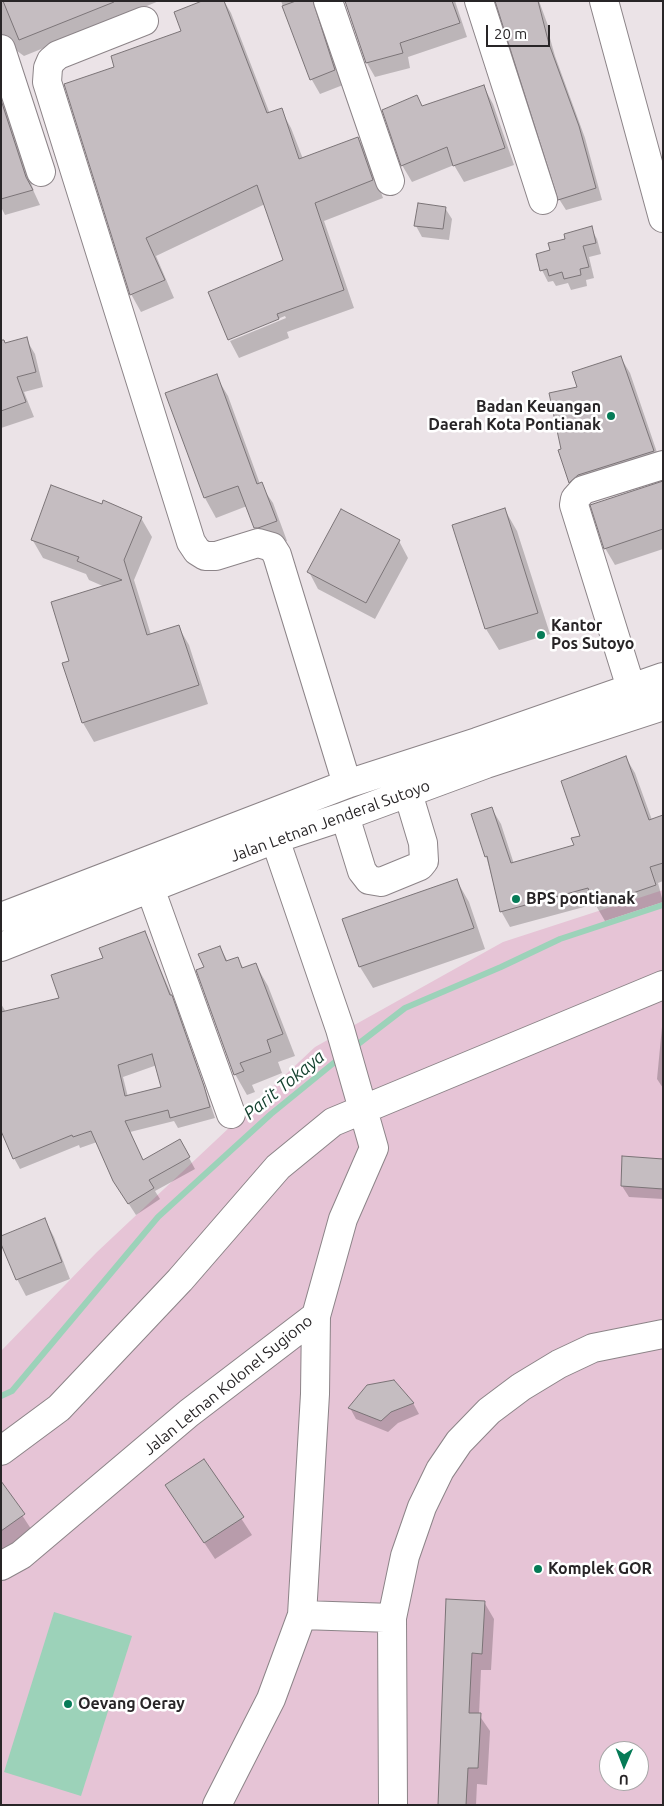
<!DOCTYPE html>
<style>
body{margin:0}
#map{position:relative;width:664px;height:1806px;overflow:hidden;background:#ebe3e7;font-family:Ubuntu,sans-serif}
canvas{display:block}
.frame{position:absolute;inset:0;border:2px solid #282527;pointer-events:none}
.north{position:absolute;left:599px;top:1741px;width:50px;height:50px;box-sizing:border-box;background:#fff;border:1px solid #a9a8a9;border-radius:50%;rotate:181deg;font-size:14px;font-weight:700;line-height:20px;text-align:center;color:#282527}
.north::after{content:'';display:block;margin:auto;width:18px;height:22px;background:#067b57;clip-path:polygon(50% 0,100% 100%,50% 72%,0 100%)}
.scale{position:absolute;left:486px;top:25px;width:64px;height:22px;box-sizing:border-box;border:2px solid #282527;border-top:0;padding-left:6px;font-size:15px;line-height:18px;white-space:nowrap;color:#282527;-webkit-text-stroke:4px #fff;paint-order:stroke}
</style>
<div id="map">
<canvas width="664" height="1806"></canvas>
<div class="frame"></div>
<div class="north">U</div>
<div class="scale">20 m</div>
</div>
<script>
const c = document.querySelector('canvas').getContext('2d');
c.lineJoin = 'round';
function fill(path, color) { c.fillStyle = color; c.fill(path, 'evenodd'); }
const poly = rows => new Path2D(rows.map(r => 'M' + r).join(''));
function strokePath(path, color, width, dash) { c.strokeStyle = color; c.lineWidth = width; c.lineCap = dash ? 'butt' : 'round'; c.setLineDash(dash || []); c.stroke(path); }
function drawText(font, color, halo, rows, align = 'center') {
  c.font = font + ' Ubuntu,sans-serif'; c.lineWidth = 5; c.setLineDash([]); c.textBaseline = 'middle'; c.strokeStyle = halo; c.fillStyle = color; for (const [text, x, y, turn = 0] of rows) {
    c.save(); c.translate(x, y); c.rotate((+turn || 0) * Math.PI / 180); c.textAlign = isNaN(turn) ? turn : align; if (halo) c.strokeText(text, 0, 0); c.fillText(text, 0, 0); c.restore();
  }
}
fill(poly([
 [663,890,663,1805,1,1805,1,1351,97,1252,315,1047,503,942],
 [609,1751,639,1751,639,1781,609,1781]
]), '#e6c4d6');
fill(poly([
 [54,1612,132,1636,81,1796,4,1772]
]), '#9cd2b9');
fill(poly([
 [1,1,159,1,24,56,13,48,1,50],
 [224,1,231,13,270,114,281,110,291,128,303,159,358,138,368,156,383,198,324,221,354,308,287,332,289,338,239,358,230,341,286,318,285,316,229,338,229,340,210,293,285,261,265,204,156,256,174,298,141,312,131,294,116,68,183,31],
 [281,1,330,1,343,85,320,94,312,80],
 [343,1,455,1,467,37,408,57,410,68,375,77,367,63,346,2],
 [496,1,539,1,550,31,548,31,555,56,585,138,602,200,566,210,559,199],
 [484,87,493,104,514,165,464,182,454,165,412,182,402,165,417,97,423,108],
 [1,93,34,192,40,205,5,215,1,207],
 [445,208,452,219,449,240,422,237,416,226],
 [591,228,597,239,601,254,589,257,594,278,586,280,587,286,571,290,568,283,556,286,553,281,548,282,542,270,552,251,567,240],
 [26,339,35,354,43,387,24,392,34,417,1,428,1,345],
 [621,358,630,373,662,467,579,497,570,482,563,450,579,388],
 [216,376,228,396,260,484,273,503,287,541,270,548,267,548,255,527,247,506,216,518,205,498],
 [663,482,663,549,615,565,605,548],
 [505,510,517,531,550,634,499,650,486,629,454,526],
 [141,518,152,537,134,580,151,635,178,626,189,645,208,704,94,742,83,723,64,664,71,661,105,587,89,580,86,574,43,558,32,539],
 [399,541,408,558,375,619,318,589,309,572],
 [626,758,635,773,652,820,663,816,663,881,658,883,663,902,605,921,595,904,510,927,501,911,486,856,492,809,501,824,514,864,575,846],
 [457,881,469,902,485,949,373,988,360,967,344,919],
 [144,932,177,1007,215,1118,178,1128,174,1121,130,1132,143,1161,180,1141,195,1169,155,1191,160,1199,136,1215,121,1192,97,1142,80,1148,79,1145,20,1169,14,1158,1,1049,1,1004,6,1012,60,998,104,959],
 [157,1065,163,1088,128,1097,123,1077],
 [220,947,228,962,237,958,244,969,256,965,268,986,295,1056,278,1062,282,1073,252,1085,255,1092,247,1095,235,1074,205,968],
 [662,1027,663,1027,663,1088,657,1079],
 [663,1160,663,1199,629,1197,622,1186],
 [45,1220,54,1237,70,1279,26,1296,17,1279],
 [393,1382,413,1403,419,1414,398,1423,388,1432,356,1419,350,1408],
 [203,1460,252,1535,215,1559,166,1485],
 [1,1483,35,1535,1,1558],
 [484,1602,494,1619,491,1670,481,1670,479,1715,490,1731,487,1785,477,1784,476,1805,439,1805,446,1652]
]), '#0003');
strokePath(poly([
 [353,1048,405,1008,501,967,560,939,663,905],
 [1,1396,12,1391,158,1217,271,1114,341,1057]
]), '#9cd2b9', 6);
const building = poly([
 [3,1,114,1,114,2,19,40,3,1],
 [202,1,224,1,267,113,282,108,299,159,358,137,373,180,315,203,344,290,277,314,279,319,228,340,208,292,283,260,257,185,146,238,165,280,130,295,64,84,114,67,111,56,181,31,174,12,202,1],
 [296,1,313,1,335,70,310,80,282,6,296,1],
 [345,1,452,1,460,23,400,43,403,53,366,63,345,1],
 [495,1,538,1,549,44,579,126,596,188,558,200,495,1],
 [484,85,505,148,453,166,447,147,401,166,382,110,417,95,422,106,484,85],
 [1,100,26,177,33,190,1,199,1,100],
 [418,203,446,207,443,229,414,226,418,203],
 [592,226,596,243,583,246,589,267,580,269,581,275,564,279,562,272,549,276,547,269,540,271,536,254,550,250,548,243,565,239,564,234,592,226],
 [27,337,36,372,17,377,26,402,1,411,1,340,4,340,5,343,27,337],
 [621,356,654,451,578,475,569,483,558,450,561,449,549,393,577,387,572,372,621,356],
 [217,374,257,484,262,482,277,521,258,528,254,528,238,486,204,498,165,393,217,374],
 [663,481,663,529,604,549,590,505,663,481],
 [51,485,102,504,103,500,142,517,124,560,147,635,179,625,199,685,82,723,62,663,69,661,51,602,122,580,77,561,79,557,31,540,51,485],
 [505,508,538,613,485,629,452,525,505,508],
 [341,509,400,540,366,603,307,572,341,509],
 [626,756,649,820,663,815,663,863,650,867,656,885,595,906,588,888,500,912,487,856,485,857,471,814,492,807,511,863,574,845,571,838,580,836,561,781,626,756],
 [457,879,474,928,359,967,342,919,457,879],
 [145,931,170,995,172,995,204,1086,210,1107,170,1118,168,1110,125,1121,143,1160,180,1139,190,1157,149,1180,154,1188,128,1204,113,1181,91,1131,73,1137,72,1135,13,1159,1,1131,1,1012,59,998,51,975,103,958,99,948,145,931],
 [152,1054,161,1087,125,1096,118,1065,152,1054],
 [220,946,226,961,238,957,242,968,256,963,283,1034,267,1040,271,1052,240,1063,244,1071,234,1075,196,970,204,967,198,954,220,946],
 [622,1156,663,1159,663,1189,621,1186,622,1156],
 [45,1218,62,1262,16,1280,1,1244,1,1236,45,1218],
 [394,1380,414,1403,391,1412,381,1421,348,1408,367,1385,394,1380],
 [204,1459,244,1517,204,1543,165,1485,204,1459],
 [1,1481,25,1514,1,1531,1,1481],
 [446,1599,485,1601,482,1654,472,1653,469,1713,481,1713,478,1768,468,1768,466,1805,438,1805,446,1599]
]);
fill(building, '#c5bdc1');
strokePath(building, '#7b7477', 1);
const minor = poly([
 [328,1,390,181],
 [479,1,543,200],
 [604,1,663,218],
 [144,21,58,55,51,61,48,68,47,82,191,542,197,551,205,556,216,556,258,543,272,547,277,555,347,784],
 [1,49,41,172],
 [631,688,574,505,575,499,583,490,663,465],
 [345,816,362,871,369,880,381,882,420,866,424,861,423,843,408,793],
 [150,888,231,1114],
 [1,917,347,784,477,742,663,677],
 [1,947,275,839,345,816,486,764,663,706],
 [1,1451,59,1408,180,1280,278,1167,333,1122,663,985],
 [1,1566,21,1555,189,1413,316,1316],
 [302,1615,392,1618],
 [217,1805,271,1699,302,1615,315,1394,316,1316,343,1219,374,1148,340,1029,275,839],
 [393,1805,392,1618,405,1556,422,1507,440,1470,459,1442,489,1411,521,1387,559,1364,593,1348,663,1334]
]);
strokePath(minor, '#8c8488', 30);
strokePath(minor, '#fff', 28);
for (const [x, y, r, color] of [
 [611,416,5,"#067b57"],
 [541,635,5,"#067b57"],
 [516,899,5,"#067b57"],
 [538,1569,5,"#067b57"],
 [68,1704,5,"#067b57"]
]) { const dot = new Path2D(); dot.arc(x, y, r, 0, 2 * Math.PI); c.fillStyle = color; c.fill(dot); strokePath(dot, '#fff', 2); }
drawText('bold 16px', '#282527', '#fff', [
 ["Badan Keuangan",601,407,"right"],
 ["Daerah Kota Pontianak",601,425,"right"],
 ["Kantor",551,626],
 ["Pos Sutoyo",551,644],
 ["BPS pontianak",526,899],
 ["Komplek GOR",548,1569],
 ["Oevang Oeray",78,1704]
], 'left');
drawText('16px', '#282527', '#fff', [
 ["Jalan Letnan Jenderal Sutoyo",330,821,-20],
 ["Jalan Letnan Kolonel Sugiono",228,1385,-39]
]);
drawText('italic 18px', '#154230', '#fff', [
 ["Parit Tokaya",284,1085,-39]
]);
</script>
